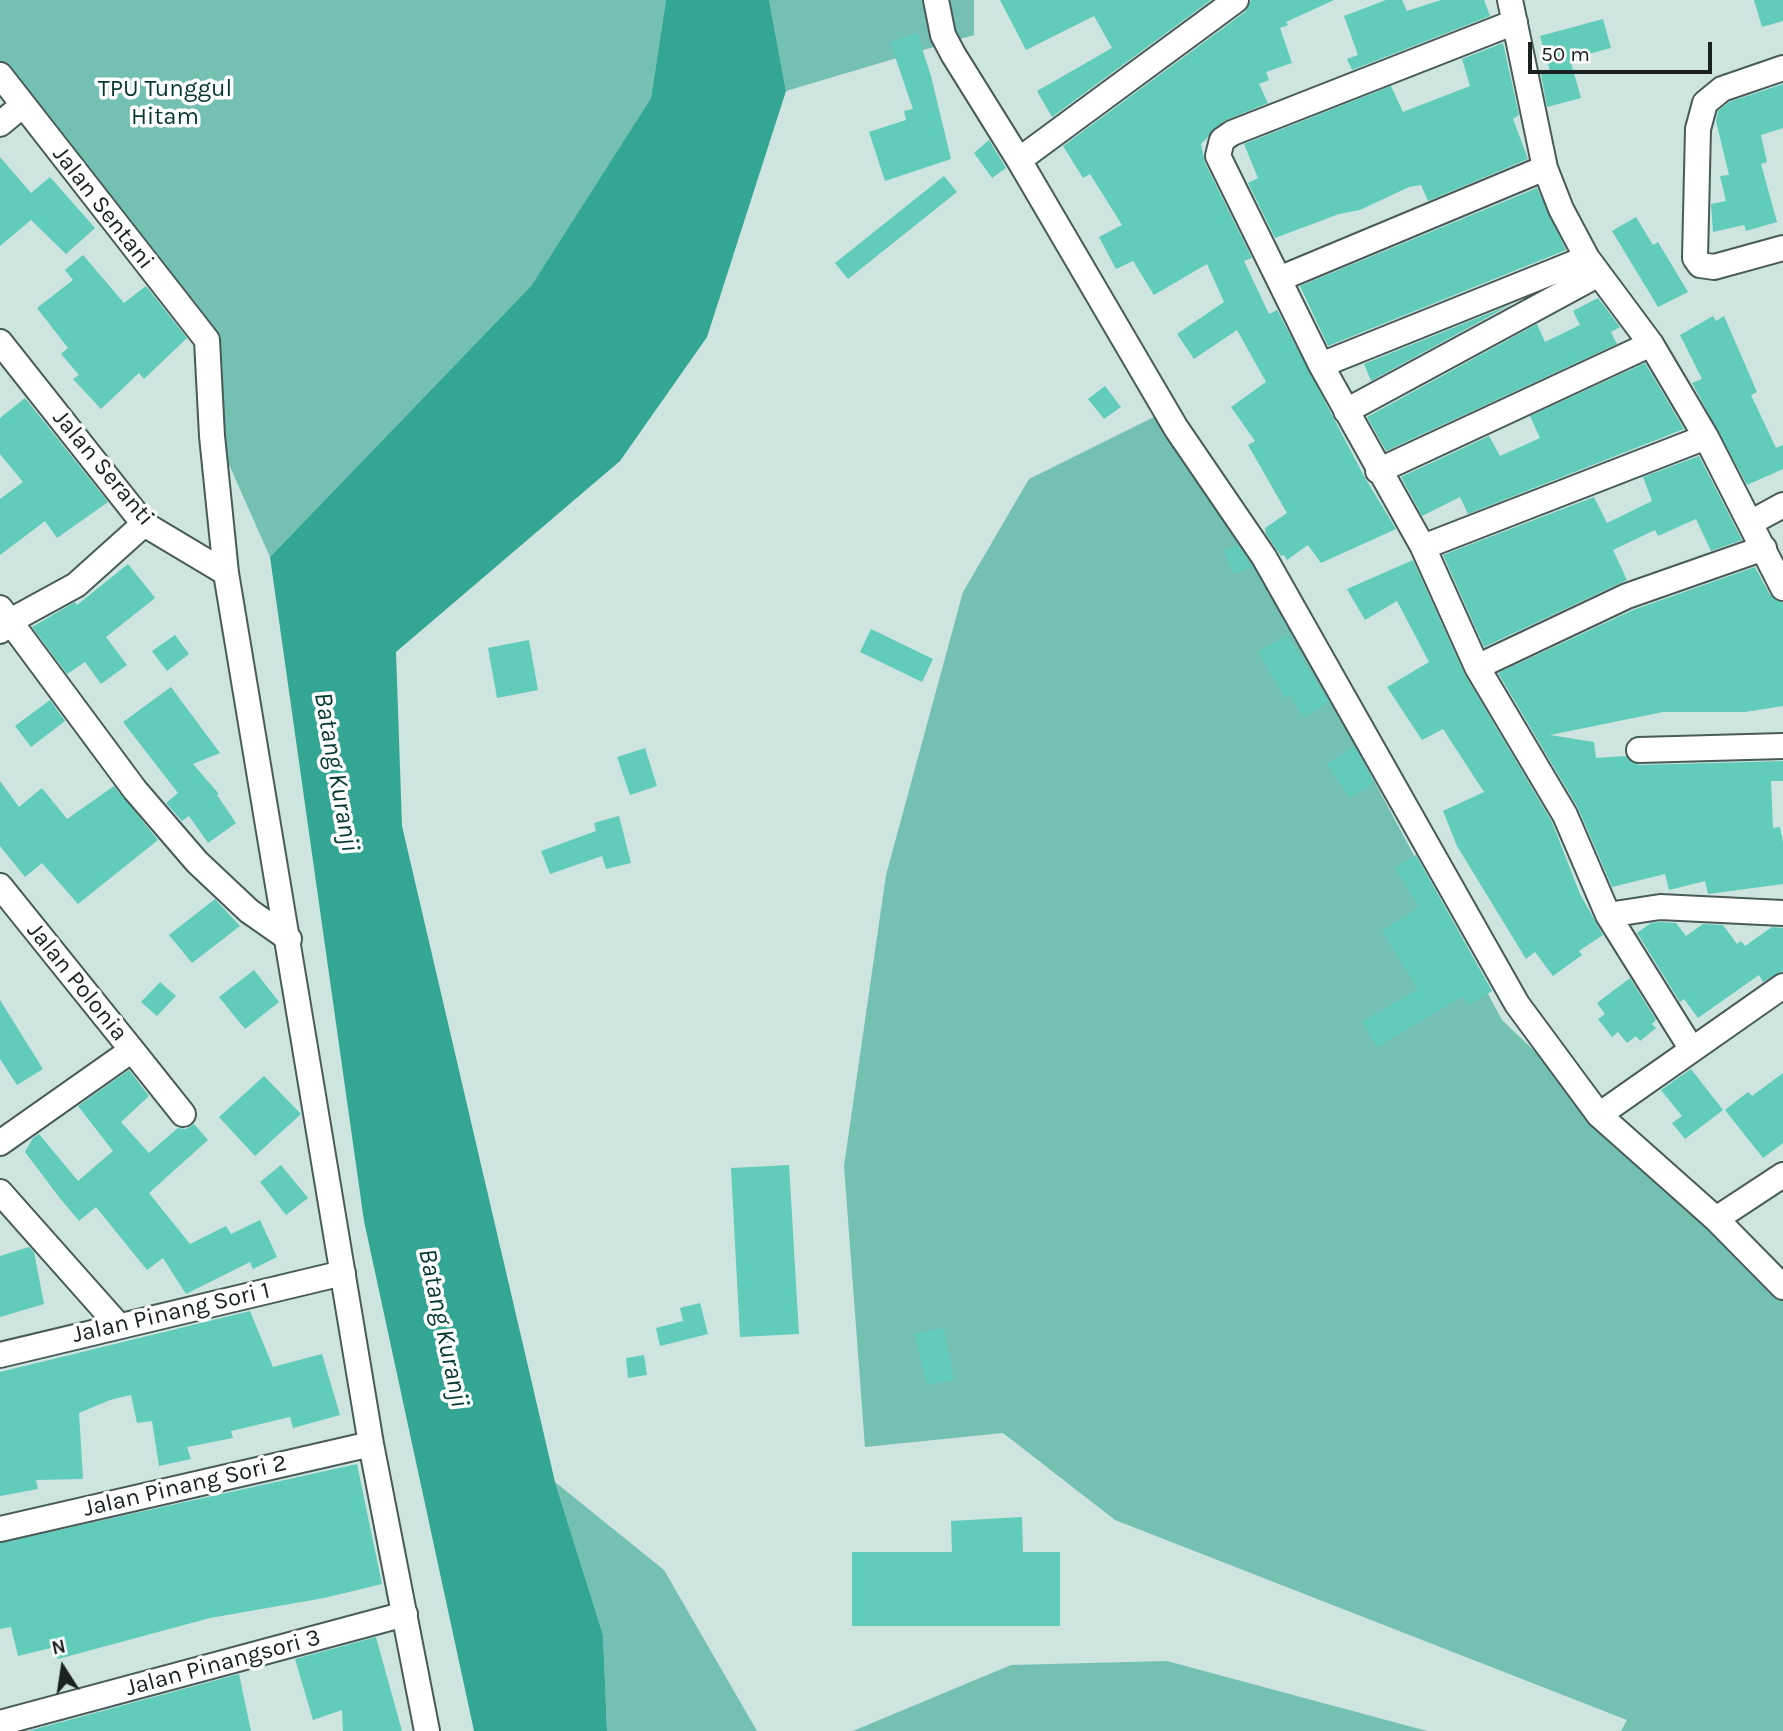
<!DOCTYPE html>
<style>
body{margin:0}
#map{position:relative;width:1783px;height:1731px;overflow:hidden;background:#cee4df;font-family:Karla,sans-serif}
canvas{display:block}
.north{position:absolute;left:28px;top:1633px;width:70px;height:70px;-webkit-text-stroke:5px #fff;paint-order:stroke;rotate:348deg;font-size:19px;font-weight:700;line-height:28px;text-align:center;color:#1a2221}
.north::after{content:'';display:block;margin:auto;width:24px;height:32px;background:#1a2221;clip-path:polygon(50% 0,100% 100%,50% 72%,0 100%)}
.scale{position:absolute;left:1528px;top:42px;width:184px;height:32px;box-sizing:border-box;border:4px solid #1a2221;border-top:0;padding-left:9px;font-size:21px;line-height:24px;white-space:nowrap;color:#1a2221;-webkit-text-stroke:5px #fff;paint-order:stroke}
</style>
<div id="map">
<canvas width="1783" height="1731"></canvas>
<div class="north">N</div>
<div class="scale">50 m</div>
</div>
<script>
const c = document.querySelector('canvas').getContext('2d');
c.lineJoin = 'round';
function fill(path, color) { c.fillStyle = color; c.fill(path, 'evenodd'); }
const poly = rows => new Path2D(rows.map(r => 'M' + r).join(''));
function strokePath(path, color, width, dash) { c.strokeStyle = color; c.lineWidth = width; c.lineCap = dash ? 'butt' : 'round'; c.setLineDash(dash || []); c.stroke(path); }
function drawText(font, color, halo, rows, align = 'center') {
  c.font = font + ' Karla,sans-serif'; c.lineWidth = 7; c.setLineDash([]); c.textBaseline = 'middle'; c.strokeStyle = halo; c.fillStyle = color; for (const [text, x, y, turn = 0] of rows) {
    c.save(); c.translate(x, y); c.rotate((+turn || 0) * Math.PI / 180); c.textAlign = isNaN(turn) ? turn : align; if (halo) c.strokeText(text, 0, 0); c.fillText(text, 0, 0); c.restore();
  }
}
fill(poly([
 [0,0,666,0,651,98,531,286,270,557,227,460,209,321,0,64],
 [769,0,974,0,974,35,786,91],
 [1174,407,1502,1020,1783,1288,1783,1731,1621,1731,1627,1720,1115,1520,1003,1433,865,1447,844,1166,886,875,963,592,1029,479],
 [555,1482,664,1570,757,1731,607,1731,603,1635],
 [1167,1661,1427,1731,853,1731,1011,1665]
]), '#74c0b2');
fill(poly([
 [666,0,769,0,786,91,707,337,620,461,396,652,402,826,555,1482,603,1635,607,1731,474,1731,364,1221,270,557,531,286,651,98]
]), '#34a694');
fill(poly([
 [1000,0,1211,0,1052,117,1037,91,1112,48,1094,16,1026,50],
 [1251,0,1334,0,1286,22,1288,25,1280,28,1292,63,1266,72,1269,80,1259,84,1268,103,1224,121,1201,144,1205,163,1252,258,1244,261,1269,314,1277,310,1365,478,1396,529,1321,563,1308,545,1287,560,1284,555,1281,556,1266,534,1265,528,1287,513,1248,445,1255,441,1231,407,1266,382,1237,330,1194,359,1177,334,1224,302,1207,264,1154,295,1133,261,1116,269,1099,237,1122,225,1090,174,1083,178,1063,146,1245,12],
 [1386,0,1402,0,1407,11,1441,0,1484,0,1490,16,1352,70,1347,59,1358,55,1344,16],
 [1754,0,1783,0,1783,21,1762,27],
 [1603,19,1611,48,1570,59,1581,98,1547,107,1541,74,1550,71,1540,36],
 [917,33,931,76,951,159,885,181,869,132,906,120,904,111,913,109,890,42],
 [1503,43,1519,115,1513,119,1528,159,1428,201,1421,185,1409,187,1360,210,1339,214,1275,238,1248,183,1258,178,1244,144,1391,86,1403,112,1470,86,1462,59],
 [1783,84,1783,128,1761,135,1767,162,1761,164,1777,222,1746,231,1744,225,1713,232,1711,204,1726,201,1720,176,1729,175,1716,121,1718,111,1729,102],
 [989,140,1006,168,992,178,974,153],
 [0,157,31,193,50,177,95,228,66,254,31,220,0,246],
 [944,176,957,192,848,279,835,263],
 [1537,188,1566,250,1328,346,1300,286],
 [1636,217,1653,245,1658,242,1688,292,1658,307,1612,231],
 [83,255,124,303,146,286,187,338,144,379,139,373,101,409,73,379,79,375,61,354,68,348,37,308,73,280,65,270],
 [1598,298,1620,327,1611,332,1617,344,1386,451,1367,417,1537,324,1545,342,1580,325,1573,311],
 [1512,304,1371,381,1364,364],
 [1713,316,1716,321,1724,316,1757,392,1751,395,1776,448,1783,445,1783,469,1747,485,1692,383,1702,379,1680,335],
 [1645,363,1684,429,1468,514,1460,497,1422,516,1401,477,1489,436,1500,456,1540,438,1530,416],
 [1105,386,1121,407,1104,419,1088,399],
 [25,398,108,502,57,538,45,521,0,555,0,499,23,482,0,454,0,418],
 [1699,456,1742,540,1711,551,1696,519,1658,536,1655,530,1613,550,1627,580,1484,647,1443,555,1594,497,1607,523,1652,501,1643,477],
 [1238,545,1252,567,1233,574,1224,550],
 [1413,560,1464,673,1552,822,1580,894,1603,935,1579,951,1582,955,1553,976,1535,952,1526,959,1457,846,1443,811,1484,792,1443,729,1422,740,1387,687,1429,662,1397,601,1365,620,1347,589],
 [128,564,155,598,106,637,127,665,101,684,85,662,67,674,32,627,75,602,77,605],
 [1755,567,1770,595,1783,603,1783,706,1745,712,1663,712,1550,735,1594,742,1596,758,1626,756,1639,765,1783,761,1783,781,1771,781,1773,828,1780,827,1783,842,1783,884,1708,894,1705,881,1669,890,1665,874,1612,887,1578,808,1498,673,1633,610],
 [871,629,933,659,922,682,860,652],
 [175,635,189,654,167,671,152,651],
 [1287,635,1329,702,1304,718,1290,695,1285,698,1258,652],
 [529,640,538,690,497,698,488,648],
 [171,687,220,753,193,764,219,794,217,795,236,823,208,843,189,816,182,821,166,803,178,793,123,722],
 [50,700,65,721,31,747,15,726],
 [1354,746,1374,782,1350,798,1327,764],
 [645,748,657,786,630,795,617,757],
 [0,781,19,807,42,788,67,819,114,786,158,840,78,904,42,863,25,877,0,846],
 [619,816,631,863,606,869,602,856,550,874,541,851,596,831,594,823],
 [1416,855,1492,991,1469,1005,1463,996,1377,1047,1362,1022,1418,989,1382,931,1419,907,1395,868],
 [215,899,240,926,192,963,169,935],
 [1661,922,1676,923,1686,936,1703,924,1723,925,1737,944,1741,941,1745,946,1772,927,1783,928,1783,971,1763,982,1759,975,1698,1018,1684,999,1680,1002,1637,933,1651,923],
 [254,970,279,1002,245,1029,219,997],
 [1630,978,1656,1020,1652,1024,1656,1028,1640,1041,1636,1036,1627,1043,1618,1032,1612,1037,1598,1019,1605,1014,1597,1003],
 [160,982,176,996,157,1016,141,1002],
 [0,1000,43,1069,17,1085,0,1059],
 [1691,1069,1723,1110,1685,1139,1672,1123,1682,1116,1661,1090],
 [129,1070,149,1096,121,1122,149,1153,178,1128,186,1129,194,1124,208,1140,149,1193,190,1244,226,1226,231,1234,260,1220,277,1257,253,1269,250,1262,186,1294,163,1258,147,1270,96,1207,79,1221,59,1197,25,1152,33,1138,39,1134,78,1181,113,1151,78,1106],
 [1783,1073,1783,1143,1763,1158,1725,1110,1748,1092,1752,1096],
 [264,1076,301,1114,255,1156,219,1117],
 [281,1165,308,1198,286,1215,260,1182],
 [789,1165,799,1334,740,1337,731,1168],
 [29,1247,34,1252,44,1304,0,1317,0,1256],
 [700,1303,708,1334,660,1346,656,1328,683,1321,680,1308],
 [250,1311,273,1367,322,1354,340,1415,293,1428,290,1417,231,1431,233,1438,187,1447,191,1459,159,1466,152,1421,137,1423,131,1395,110,1400,79,1413,83,1479,36,1480,38,1489,0,1496,0,1372],
 [943,1328,954,1380,927,1385,915,1334],
 [644,1355,647,1375,628,1378,626,1358],
 [357,1464,382,1584,324,1598,210,1618,58,1659,55,1647,18,1656,11,1627,0,1629,0,1543],
 [1022,1517,1023,1552,1060,1552,1060,1626,852,1626,852,1552,952,1552,951,1521],
 [376,1637,402,1731,343,1731,342,1710,313,1720,295,1659],
 [239,1674,251,1731,28,1731]
]), '#60ccb9');
const street = poly([
 [936,0,943,35,953,54,1019,160,1176,428,1264,557,1517,1004,1599,1115,1716,1219,1783,1287],
 [1510,0,1545,168,1561,209,1587,258,1651,344,1706,437,1783,588],
 [1515,22,1232,133,1222,140,1218,156,1321,365,1423,547,1477,667,1565,815,1608,915,1691,1048],
 [1783,68,1722,89,1705,103,1698,129,1695,258,1700,265,1714,267,1783,248],
 [0,75,207,340,212,436,226,573,371,1444,427,1731],
 [0,124,23,105],
 [1019,160,1236,0],
 [1279,279,1545,168],
 [0,342,144,524,226,573],
 [1321,365,1587,258],
 [1346,411,1599,274],
 [1378,471,1651,344],
 [1750,523,1783,505],
 [1423,547,1706,437],
 [0,608,135,790,197,862,249,911,289,939],
 [0,631,12,620,76,585,144,524],
 [1477,667,1627,596,1764,548],
 [1639,750,1783,746],
 [0,886,132,1050,0,1143],
 [1608,915,1660,907,1783,913],
 [132,1050,183,1114],
 [1599,1115,1783,986],
 [0,1192,119,1326],
 [1716,1219,1783,1175],
 [0,1355,343,1273],
 [0,1529,371,1444],
 [0,1723,405,1614]
]);
strokePath(street, '#485b57', 28);
strokePath(street, '#fff', 24);
drawText('24px', '#053932', '#fff', [
 ["TPU Tunggul",165,89],
 ["Hitam",165,117]
]);
drawText('24px', '#1a2221', '#fff', [
 ["Jalan Sentani",103,208,52],
 ["Jalan Seranti",103,468,50],
 ["Jalan Polonia",77,982,51],
 ["Jalan Pinang Sori 1",171,1313,-13],
 ["Jalan Pinang Sori 2",185,1486,-13],
 ["Jalan Pinangsori 3",223,1663,-15]
]);
drawText('italic 26px', '#063a33', '#fff', [
 ["Batang Kuranji",336,772,80],
 ["Batang Kuranji",443,1328,78]
]);
</script>
